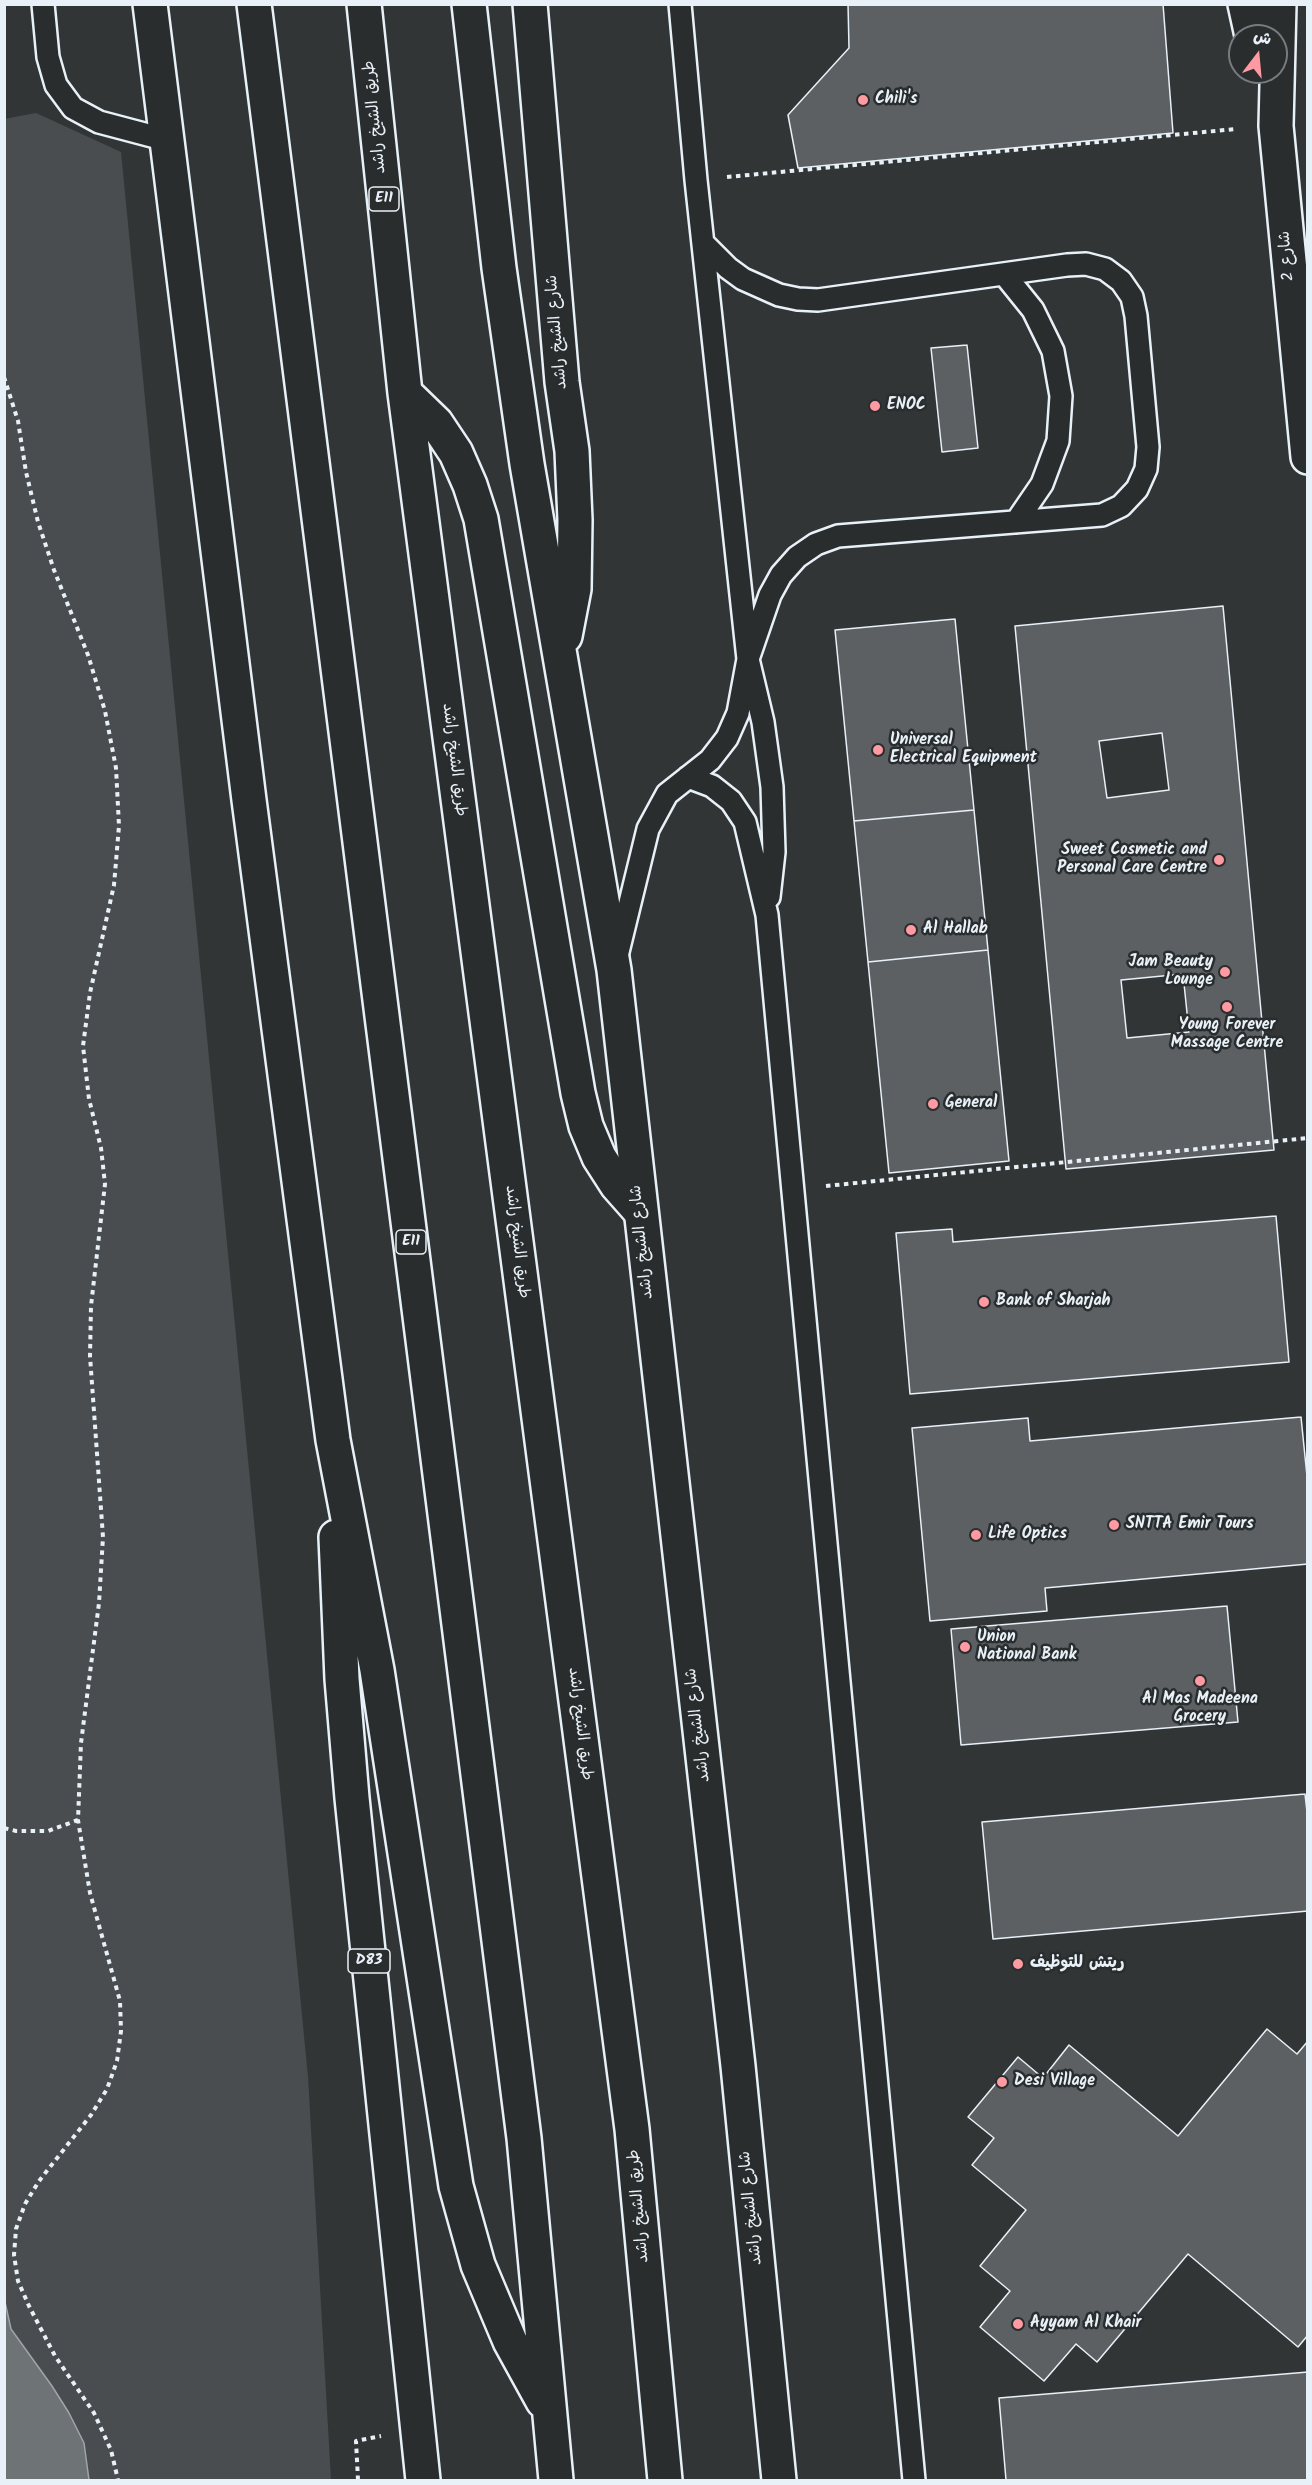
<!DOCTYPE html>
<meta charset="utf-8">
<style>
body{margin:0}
#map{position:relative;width:1312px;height:2485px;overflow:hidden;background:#323536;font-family:Kalam,"Playpen Sans Arabic",sans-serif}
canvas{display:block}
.frame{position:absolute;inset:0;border:6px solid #e8f1f8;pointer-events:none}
.north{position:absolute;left:1228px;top:24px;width:60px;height:60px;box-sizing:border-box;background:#2a2d2e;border:2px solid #767b7f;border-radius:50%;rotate:16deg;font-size:16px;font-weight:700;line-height:24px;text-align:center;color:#e8f1f8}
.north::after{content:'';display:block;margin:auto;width:21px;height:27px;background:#ff9aa2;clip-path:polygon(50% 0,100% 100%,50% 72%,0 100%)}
</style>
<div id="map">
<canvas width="1312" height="2485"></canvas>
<div class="frame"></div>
<div class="north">ش</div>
</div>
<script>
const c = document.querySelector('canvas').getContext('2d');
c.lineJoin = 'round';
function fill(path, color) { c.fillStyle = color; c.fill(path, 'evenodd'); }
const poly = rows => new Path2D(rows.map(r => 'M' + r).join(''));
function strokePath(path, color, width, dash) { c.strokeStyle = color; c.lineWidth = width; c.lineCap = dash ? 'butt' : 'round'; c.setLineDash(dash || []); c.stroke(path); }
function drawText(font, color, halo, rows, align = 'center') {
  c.font = font + ' Kalam,"Playpen Sans Arabic",sans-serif'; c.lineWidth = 5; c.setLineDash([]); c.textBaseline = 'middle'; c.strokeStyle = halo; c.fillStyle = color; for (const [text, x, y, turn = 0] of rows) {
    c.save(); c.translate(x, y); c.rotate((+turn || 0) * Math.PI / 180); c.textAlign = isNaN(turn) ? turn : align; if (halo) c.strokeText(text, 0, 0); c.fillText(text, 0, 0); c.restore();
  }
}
fill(poly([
 [36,113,121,152,308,2077,331,2480,5,2480,4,119]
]), '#494d4f');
const water = poly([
 [5,2302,11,2329,52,2386,69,2413,84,2443,89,2480,5,2480,5,2302]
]);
fill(water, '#6e7376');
strokePath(water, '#9fa5aa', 1.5);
const building = poly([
 [848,4,1163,4,1173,133,798,168,788,115,849,48,848,4],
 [967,345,978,448,942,452,931,348,967,345],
 [1223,606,1274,1150,1066,1169,1015,626,1223,606],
 [1162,733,1169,790,1107,798,1099,741,1162,733],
 [1183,974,1189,1032,1127,1038,1121,980,1183,974],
 [955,619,974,810,854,821,835,630,955,619],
 [974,810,988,950,868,962,854,821,974,810],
 [988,950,1009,1161,889,1173,868,962,988,950],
 [1276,1216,1289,1362,910,1394,896,1233,952,1229,953,1242,1276,1216],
 [1301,1417,1308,1486,1308,1564,1045,1588,1047,1611,930,1621,912,1428,1028,1418,1030,1441,1301,1417],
 [1227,1606,1238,1722,961,1745,951,1629,1227,1606],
 [1305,1794,1308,1821,1308,1911,993,1939,982,1822,1305,1794],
 [1267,2029,1297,2054,1308,2041,1308,2335,1298,2347,1188,2254,1097,2362,1076,2344,1044,2381,980,2327,1010,2291,980,2266,1026,2210,972,2165,994,2138,968,2117,1018,2057,1043,2078,1069,2045,1178,2136,1267,2029],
 [1308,2372,1308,2480,1006,2480,999,2398,1308,2372]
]);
fill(building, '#5c6063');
strokePath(building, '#e8f1f8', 1.5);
const lane = poly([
 [43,4,48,57,56,85,73,108,99,122,167,140],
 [680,4,696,180,748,659,763,722,772,787,774,852,769,897],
 [1004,274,1033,310,1053,351,1061,396,1058,441,1042,484,1016,522],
 [688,777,712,786,731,801,745,822,767,915,914,2480],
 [617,956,648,829,667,794,710,760,727,738,738,713,748,659,770,595,781,575,797,557,816,544,838,536,1102,515,1121,506,1137,489,1146,469,1148,447,1136,316,1132,297,1121,281,1105,269,1086,264,1067,265,818,300,798,299,779,295,743,279,728,268,703,243]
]);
const secondary = poly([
 [1245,4,1252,36],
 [1279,4,1276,126,1308,457]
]);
const primary = poly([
 [469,4,499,268,527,464,614,970,738,2066,779,2480],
 [530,4,562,382,572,451,575,520,574,589,565,636]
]);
const highway = poly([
 [150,4,249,800,333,1440,377,1670,456,2186,478,2265,510,2341,543,2401],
 [254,4,524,2138,556,2480],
 [364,4,405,393,632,2129,665,2480],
 [405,393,436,423,456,453,470,485,481,519,578,1093,586,1126,599,1157,617,1185,640,1211],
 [336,1537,342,1679,352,1798,423,2480]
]);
strokePath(lane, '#e8f1f8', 26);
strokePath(secondary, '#e8f1f8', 38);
strokePath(primary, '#e8f1f8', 38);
strokePath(highway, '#e8f1f8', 38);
strokePath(poly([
 [727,177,1236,129],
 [4,377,18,421,26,472,38,522,54,570,88,655,105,711,116,768,119,826,114,885,90,993,83,1046,89,1099,101,1148,105,1184,91,1306,90,1356,103,1537,99,1603,81,1743,78,1820,90,1893,120,2001,121,2031,117,2061,107,2089,91,2115,39,2181,25,2204,16,2229,14,2255,18,2281,29,2306,55,2356,94,2413,111,2450,118,2480],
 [826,1186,1308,1138],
 [4,1828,16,1831,48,1831,78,1820],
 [358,2480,356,2441,381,2436]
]), '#e8f1f8', 4, [4.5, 4.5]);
strokePath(lane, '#2a2d2e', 21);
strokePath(secondary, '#2a2d2e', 33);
strokePath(primary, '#2a2d2e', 33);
strokePath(highway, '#2a2d2e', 33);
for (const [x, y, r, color] of [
 [863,100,6,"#ff9aa2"],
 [875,406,6,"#ff9aa2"],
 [878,750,6,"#ff9aa2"],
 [1219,860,6,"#ff9aa2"],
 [911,930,6,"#ff9aa2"],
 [1225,972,6,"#ff9aa2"],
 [1227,1007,6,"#ff9aa2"],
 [933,1104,6,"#ff9aa2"],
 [984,1302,6,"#ff9aa2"],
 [1114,1525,6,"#ff9aa2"],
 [976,1535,6,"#ff9aa2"],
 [965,1647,6,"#ff9aa2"],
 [1200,1681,6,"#ff9aa2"],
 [1018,1964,6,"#ff9aa2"],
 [1002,2082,6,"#ff9aa2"],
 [1018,2324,6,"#ff9aa2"]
]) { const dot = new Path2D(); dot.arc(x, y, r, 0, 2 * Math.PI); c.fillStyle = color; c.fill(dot); strokePath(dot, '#2a2d2e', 2); }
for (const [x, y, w] of [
 [384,199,30],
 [411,1242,30],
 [369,1961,42]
]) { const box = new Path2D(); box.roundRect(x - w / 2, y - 12, w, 24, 4.5); c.fillStyle = '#2a2d2e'; c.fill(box); strokePath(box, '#e8f1f8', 1.5); }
drawText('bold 15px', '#e8f1f8', null, [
 ["E11",384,199],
 ["E11",411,1242],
 ["D83",369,1961]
]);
drawText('bold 16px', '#e8f1f8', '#2a2d2e', [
 ["Chili's",875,100],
 ["ENOC",887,406],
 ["Universal",890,741],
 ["Electrical Equipment",890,759],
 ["Sweet Cosmetic and",1207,851,"right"],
 ["Personal Care Centre",1207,869,"right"],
 ["Al Hallab",923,930],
 ["Jam Beauty",1213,963,"right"],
 ["Lounge",1213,981,"right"],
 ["Young Forever",1227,1026,"center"],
 ["Massage Centre",1227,1044,"center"],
 ["General",945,1104],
 ["Bank of Sharjah",996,1302],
 ["SNTTA Emir Tours",1126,1525],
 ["Life Optics",988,1535],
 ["Union",977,1638],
 ["National Bank",977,1656],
 ["Al Mas Madeena",1200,1700,"center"],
 ["Grocery",1200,1718,"center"],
 ["ريتش للتوظيف",1030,1964],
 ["Desi Village",1014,2082],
 ["Ayyam Al Khair",1030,2324]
], 'left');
drawText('16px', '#e8f1f8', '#2a2d2e', [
 ["طريق الشيخ راشد",376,117,-96],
 ["شارع 2",1288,256,-95],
 ["شارع الشيخ راشد",558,332,-95],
 ["طريق الشيخ راشد",453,760,83],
 ["طريق الشيخ راشد",516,1242,83],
 ["شارع الشيخ راشد",643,1242,-96],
 ["طريق الشيخ راشد",579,1724,83],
 ["شارع الشيخ راشد",699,1725,-97],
 ["طريق الشيخ راشد",640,2206,-95],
 ["شارع الشيخ راشد",752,2208,-96]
]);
</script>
